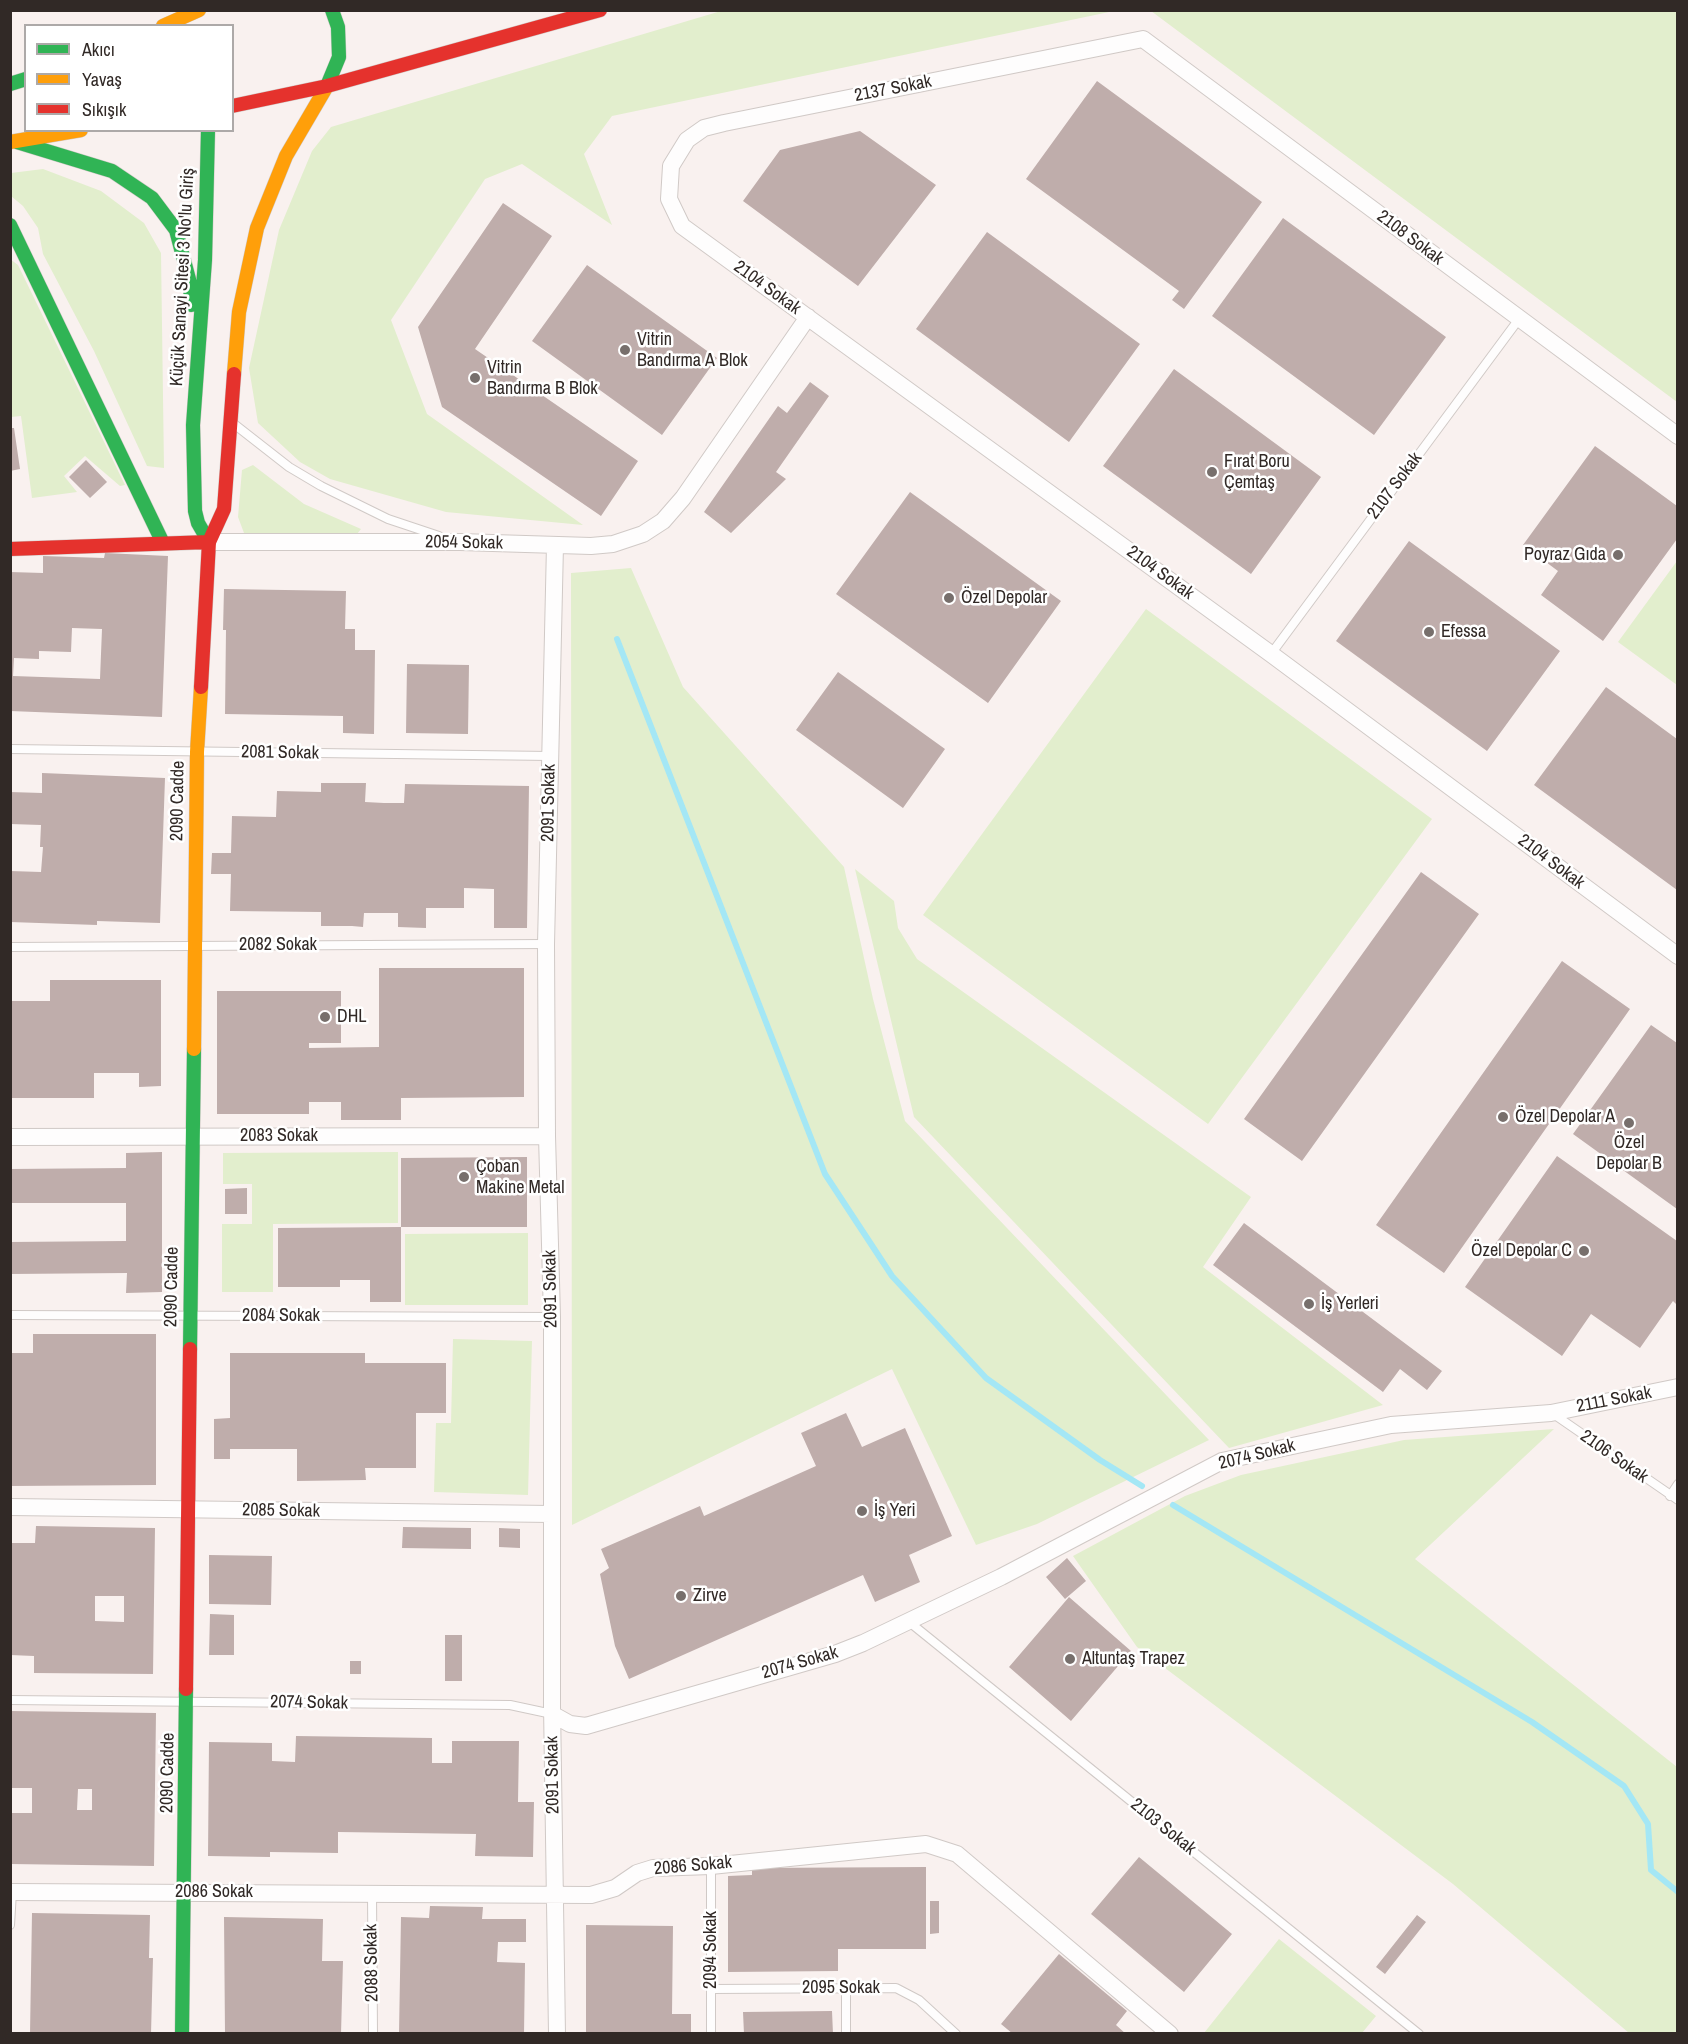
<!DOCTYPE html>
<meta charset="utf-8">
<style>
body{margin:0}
#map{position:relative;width:1688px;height:2044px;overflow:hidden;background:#f9f1ef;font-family:"Archivo Narrow",sans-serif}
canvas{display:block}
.frame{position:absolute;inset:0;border:12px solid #312926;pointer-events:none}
.legend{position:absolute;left:24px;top:24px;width:210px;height:108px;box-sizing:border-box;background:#fff;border:2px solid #ada9a8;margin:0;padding:8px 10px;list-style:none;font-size:18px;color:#312926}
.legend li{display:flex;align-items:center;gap:12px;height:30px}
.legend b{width:30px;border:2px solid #ada9a8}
</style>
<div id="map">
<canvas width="1688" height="2044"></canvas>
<div class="frame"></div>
<ul class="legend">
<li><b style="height:8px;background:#30b455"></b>Akıcı</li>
<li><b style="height:8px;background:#ff9f0a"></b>Yavaş</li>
<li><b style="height:8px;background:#e5322d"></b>Sıkışık</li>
</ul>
</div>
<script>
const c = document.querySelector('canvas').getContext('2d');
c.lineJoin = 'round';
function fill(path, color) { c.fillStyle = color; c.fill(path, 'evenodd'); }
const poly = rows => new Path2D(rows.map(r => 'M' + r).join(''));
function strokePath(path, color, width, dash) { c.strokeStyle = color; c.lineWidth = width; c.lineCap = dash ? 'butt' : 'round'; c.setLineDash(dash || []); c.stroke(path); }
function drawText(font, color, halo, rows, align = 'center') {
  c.font = font + ' "Archivo Narrow",sans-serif'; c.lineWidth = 5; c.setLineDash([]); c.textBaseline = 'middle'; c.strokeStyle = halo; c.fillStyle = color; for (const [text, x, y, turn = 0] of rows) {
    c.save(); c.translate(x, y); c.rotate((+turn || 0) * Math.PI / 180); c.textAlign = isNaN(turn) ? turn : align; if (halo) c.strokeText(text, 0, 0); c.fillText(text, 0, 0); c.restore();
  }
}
fill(poly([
 [721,11,1114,11,612,116,584,154,612,225,522,164,485,179,391,320,427,414,583,525,446,512,330,479,300,462,258,423,249,368,279,230,312,151,331,127],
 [1151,11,1677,11,1677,402],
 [43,169,101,191,144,223,161,253,164,468,147,466,94,351,43,254,38,228,23,206,11,196,11,173],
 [10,259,18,265,125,485,120,486,85,456,64,476,77,492,32,498,21,416,11,417],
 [253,465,304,504,361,529,357,534,253,536,244,533,238,517,242,470],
 [1677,561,1677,685,1618,642],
 [631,568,683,687,844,867,873,999,905,1121,1209,1440,1037,1524,976,1545,892,1369,572,1525,571,573],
 [1146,609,1432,819,1208,1124,923,915],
 [855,869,894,901,898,928,917,959,1251,1197,1203,1267,1383,1405,1229,1448,914,1117],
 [398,1152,398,1223,273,1224,273,1292,222,1292,222,1224,252,1224,252,1184,223,1184,223,1153],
 [528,1233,528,1305,405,1305,405,1234],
 [453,1339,532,1341,528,1495,434,1492,436,1423,451,1423],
 [1554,1429,1415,1559,1677,1767,1677,2033,1629,2033,1453,1884,1137,1647,1073,1556,1185,1496,1241,1475,1404,1440],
 [1279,1939,1376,2016,1362,2033,1204,2033]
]), '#e2eecd');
strokePath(poly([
 [617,639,825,1174,892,1276,986,1378,1100,1460,1142,1486],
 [1173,1505,1532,1722,1624,1786,1648,1824,1651,1870,1678,1892]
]), '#a4e7f5', 6);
fill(poly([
 [1097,81,1262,202,1184,309,1172,300,1179,291,1026,179],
 [860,131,936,185,858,286,743,201,780,150],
 [503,203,552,236,475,349,638,461,601,516,442,407,418,327],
 [1283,218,1446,337,1374,435,1212,316],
 [987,232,1140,344,1069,442,916,329],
 [587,265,717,358,662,435,532,341],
 [1174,369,1321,477,1251,574,1103,466],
 [810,382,829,396,776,472,786,479,731,533,704,512,778,406,787,413],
 [10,428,14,428,20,469,10,471],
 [1595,446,1677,506,1677,539,1603,641,1541,595,1558,571,1523,545],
 [86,460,107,482,90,498,69,477],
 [910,492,1061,601,988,703,836,594],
 [1409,541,1560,651,1487,751,1336,641],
 [105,553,168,556,162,717,10,711,10,572,43,573,43,556,104,558],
 [72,628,102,629,100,679,13,676,14,658,39,659,39,651,71,652],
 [224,589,346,591,345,629,355,629,355,650,375,650,374,734,343,733,343,716,225,714,226,630,223,630],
 [407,664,469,665,468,734,406,733],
 [838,672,945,749,903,808,796,730],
 [1606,687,1677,739,1677,890,1534,785],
 [42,773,165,778,160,923,97,921,97,925,10,922,10,871,41,872,43,847,40,847,41,825,10,824,10,792,42,793],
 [321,783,366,783,365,802,384,803,404,803,405,784,529,786,527,928,494,928,494,889,464,888,464,908,426,908,426,928,398,927,398,913,364,913,363,927,352,926,321,926,321,912,230,911,231,874,211,874,212,853,231,853,232,816,276,817,277,791,321,792],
 [1421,872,1479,914,1302,1161,1244,1119],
 [1562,961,1630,1009,1444,1273,1376,1225],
 [379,968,524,968,524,1097,401,1098,401,1120,341,1120,341,1102,309,1102,309,1114,217,1114,217,991,341,991,341,1043,309,1043,309,1048,379,1047],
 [50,980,161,980,161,1086,139,1087,139,1073,94,1073,94,1098,10,1098,10,1001,50,1001],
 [1651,1025,1677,1043,1677,1209,1573,1134],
 [162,1152,162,1292,126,1293,127,1273,10,1274,10,1242,126,1241,126,1203,10,1203,10,1169,126,1168,126,1153],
 [1557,1156,1677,1241,1677,1305,1673,1301,1640,1348,1591,1314,1562,1356,1465,1287],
 [527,1157,527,1227,401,1227,401,1158],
 [247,1188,247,1214,225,1214,225,1189],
 [1244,1223,1442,1371,1427,1390,1400,1369,1383,1392,1213,1265],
 [401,1227,401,1302,370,1302,370,1280,340,1280,340,1287,278,1287,278,1228],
 [33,1334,156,1334,156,1485,10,1486,10,1353,33,1353],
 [230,1353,365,1353,365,1363,446,1363,446,1413,416,1413,416,1468,365,1468,366,1480,297,1481,297,1449,230,1449,230,1459,214,1459,214,1419,230,1418],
 [846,1413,862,1447,905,1428,952,1536,909,1555,920,1582,875,1602,863,1575,629,1679,615,1646,600,1574,609,1568,601,1549,700,1506,704,1516,816,1466,801,1433],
 [36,1526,155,1528,153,1674,34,1673,34,1656,10,1655,10,1543,35,1543],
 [95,1596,124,1596,124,1622,95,1621],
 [403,1527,471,1528,471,1549,402,1548],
 [499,1528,520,1529,520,1548,499,1547],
 [209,1555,272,1556,271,1605,209,1604],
 [1067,1558,1086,1581,1065,1599,1046,1577],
 [1069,1597,1131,1651,1071,1721,1009,1667],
 [210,1614,234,1615,234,1655,209,1655],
 [445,1635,462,1635,462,1681,445,1681],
 [350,1661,361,1661,361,1674,350,1674],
 [10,1711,156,1713,154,1866,10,1864,10,1813,32,1813,32,1788,10,1788],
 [78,1789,92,1789,92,1810,77,1810],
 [296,1736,432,1738,432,1763,452,1763,452,1741,519,1741,518,1802,534,1802,533,1857,475,1856,476,1834,338,1832,338,1853,270,1852,270,1857,208,1856,209,1742,272,1743,272,1761,295,1762],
 [1139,1857,1232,1934,1184,1992,1091,1914],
 [926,1867,926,1949,838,1949,838,1971,728,1972,728,1876,752,1875,752,1868],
 [930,1901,939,1901,939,1933,930,1934],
 [430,1906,483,1907,482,1919,526,1919,526,1942,498,1942,497,1962,525,1963,524,2034,399,2034,401,1917,429,1918],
 [32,1913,150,1915,149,1958,153,1958,151,2034,30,2034],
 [1417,1915,1426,1922,1385,1974,1376,1967],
 [224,1917,323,1919,322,1961,343,1961,341,2034,225,2034],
 [586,1925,673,1926,672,2014,691,2014,691,2034,586,2034],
 [1059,1954,1127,2011,1116,2025,1126,2034,1013,2034,1001,2024],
 [832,2011,833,2034,744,2034,743,2012]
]), '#bfadab');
const lane = poly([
 [234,424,289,467,321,486,388,519,439,536],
 [1271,654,1519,319],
 [10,749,550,756],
 [10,947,546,944],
 [10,1315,552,1317],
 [1552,1413,1678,1500],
 [1670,1496,1678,1484],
 [908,1621,1419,2034],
 [10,1700,510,1705,552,1714],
 [711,1866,711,2034],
 [372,1893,373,2034],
 [10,1925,12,1892],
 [846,1988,846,2034],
 [711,1989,896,1988,919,2000,956,2034]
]);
const street = poly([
 [1678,436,1143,39,724,123,704,128,687,140,671,166,669,199,682,226,1271,654,1678,956],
 [209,542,460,542,591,546,613,544,643,534,663,521,683,498,808,317],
 [555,545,546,944,547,1136,552,1317,552,1706,557,2034],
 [10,1137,547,1136],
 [10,1507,551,1514],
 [552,1714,570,1724,586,1726,835,1654,863,1643,1001,1577,1222,1461,1391,1425,1551,1413,1678,1387],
 [10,1892,591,1895,615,1888,637,1873,653,1868,711,1866,926,1844,957,1854,1170,2034]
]);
const fast = poly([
 [10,84,26,79],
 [327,86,339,57,338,27,332,10],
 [208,130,205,260,193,425,195,511,198,523,209,542],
 [17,142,112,171,152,198,176,230,190,283,191,305],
 [10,225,162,541],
 [190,1349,194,1049],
 [182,2034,186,1689]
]);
const slow = poly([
 [163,26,199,10],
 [10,142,81,130],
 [234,374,239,312,257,228,286,156,327,86],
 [194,1049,197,752,201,687]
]);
const jam = poly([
 [232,106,327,86,600,10],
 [10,549,209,542],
 [201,687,209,542,224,509,234,374],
 [186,1689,190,1349]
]);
strokePath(lane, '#d0c9c6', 10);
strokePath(street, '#d0c9c6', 18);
strokePath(fast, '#d0c9c6', 15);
strokePath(slow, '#d0c9c6', 15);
strokePath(jam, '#d0c9c6', 15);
strokePath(lane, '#fefdfd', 8);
strokePath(street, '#fefdfd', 16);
strokePath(fast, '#30b455', 14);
strokePath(slow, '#ff9f0a', 14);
strokePath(jam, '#e5322d', 14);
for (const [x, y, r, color] of [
 [625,350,6,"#776f6c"],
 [475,378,6,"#776f6c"],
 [1212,472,6,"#776f6c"],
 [1618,555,6,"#776f6c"],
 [949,598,6,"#776f6c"],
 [1429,632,6,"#776f6c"],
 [325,1017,6,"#776f6c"],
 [1503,1117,6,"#776f6c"],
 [1629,1123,6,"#776f6c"],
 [464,1177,6,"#776f6c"],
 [1584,1251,6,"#776f6c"],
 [1309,1304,6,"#776f6c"],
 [862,1511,6,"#776f6c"],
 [681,1596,6,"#776f6c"],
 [1070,1659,6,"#776f6c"]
]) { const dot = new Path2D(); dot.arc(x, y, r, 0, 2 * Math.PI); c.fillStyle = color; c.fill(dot); strokePath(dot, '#fff', 2); }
drawText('18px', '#312926', '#fff', [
 ["2137 Sokak",893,89,-11],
 ["2108 Sokak",1410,238,37],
 ["Küçük Sanayi Sitesi 3 No'lu Giriş",183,277,-87],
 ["2104 Sokak",767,288,36],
 ["2107 Sokak",1395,486,-53],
 ["2054 Sokak",464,543,1],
 ["2104 Sokak",1160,573,36],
 ["2081 Sokak",280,753,1],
 ["2090 Cadde",178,801,-89],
 ["2091 Sokak",549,803,-89],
 ["2104 Sokak",1551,862,37],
 ["2082 Sokak",278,945],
 ["2083 Sokak",279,1136],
 ["2090 Cadde",172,1287,-89],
 ["2091 Sokak",551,1289,-91],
 ["2084 Sokak",281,1316],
 ["2111 Sokak",1614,1400,-11],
 ["2074 Sokak",1257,1455,-14],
 ["2106 Sokak",1614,1457,35],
 ["2085 Sokak",281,1511,1],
 ["2074 Sokak",800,1663,-16],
 ["2074 Sokak",309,1703,1],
 ["2090 Cadde",168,1773,-89],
 ["2091 Sokak",553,1775,-91],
 ["2103 Sokak",1163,1827,39],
 ["2086 Sokak",693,1866,-5],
 ["2086 Sokak",214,1892],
 ["2094 Sokak",711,1950,-90],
 ["2088 Sokak",372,1963,-91],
 ["2095 Sokak",841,1988]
]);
drawText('18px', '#312926', '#fff', [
 ["Vitrin",637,340],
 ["Bandırma A Blok",637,361],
 ["Vitrin",487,368],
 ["Bandırma B Blok",487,389],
 ["Fırat Boru",1224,462],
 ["Çemtaş",1224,483],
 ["Poyraz Gıda",1606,555,"right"],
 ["Özel Depolar",961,598],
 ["Efessa",1441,632],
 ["DHL",337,1017],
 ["Özel Depolar A",1515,1117],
 ["Özel",1629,1143,"center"],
 ["Depolar B",1629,1164,"center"],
 ["Çoban",476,1167],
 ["Makine Metal",476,1188],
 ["Özel Depolar C",1572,1251,"right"],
 ["İş Yerleri",1321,1304],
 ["İş Yeri",874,1511],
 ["Zirve",693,1596],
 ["Altuntaş Trapez",1082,1659]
], 'left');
</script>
